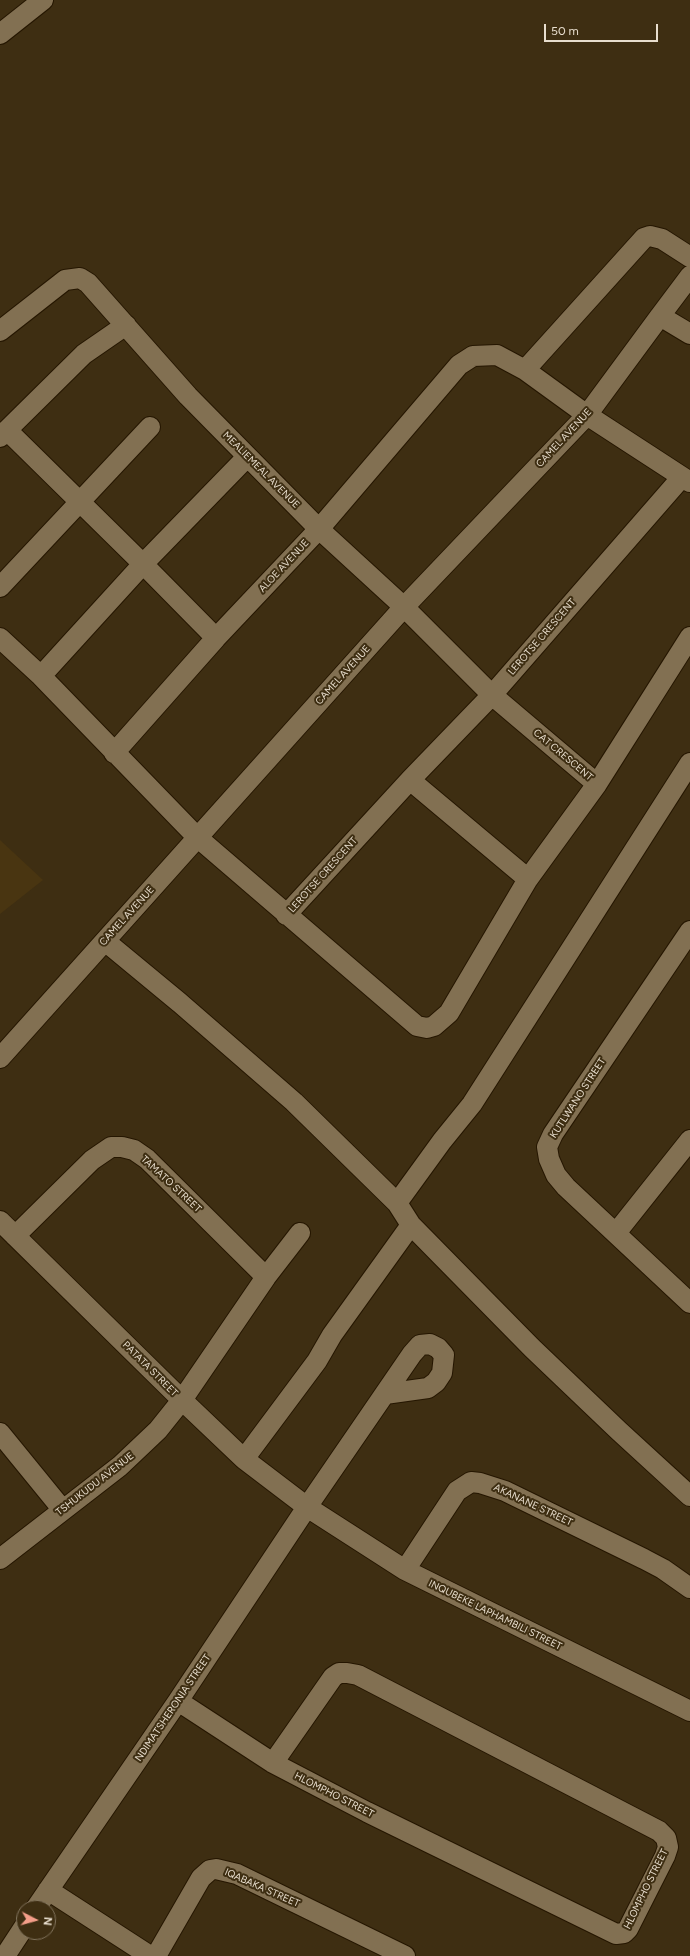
<!DOCTYPE html>
<style>
body{margin:0}
#map{position:relative;width:690px;height:1956px;overflow:hidden;background:#3e2e12;font-family:Figtree,sans-serif}
canvas{display:block}
.north{position:absolute;left:16px;top:1900px;width:40px;height:40px;box-sizing:border-box;background:#3e2e12;border:1px solid #82745d;border-radius:50%;rotate:96deg;font-size:11px;font-weight:700;line-height:16px;text-align:center;color:#e8dece}
.north::after{content:'';display:block;margin:auto;width:14px;height:18px;background:#f49e89;clip-path:polygon(50% 0,100% 100%,50% 72%,0 100%)}
.scale{position:absolute;left:544px;top:24px;width:114px;height:18px;box-sizing:border-box;border:2px solid #e8dece;border-top:0;padding-left:5px;font-size:12px;line-height:14px;white-space:nowrap;color:#e8dece;-webkit-text-stroke:3px #3e2e12;paint-order:stroke}
</style>
<div id="map">
<canvas width="690" height="1956"></canvas>
<div class="north">N</div>
<div class="scale">50 m</div>
</div>
<script>
const c = document.querySelector('canvas').getContext('2d');
c.lineJoin = 'round';
function fill(path, color) { c.fillStyle = color; c.fill(path, 'evenodd'); }
const poly = rows => new Path2D(rows.map(r => 'M' + r).join(''));
function strokePath(path, color, width, dash) { c.strokeStyle = color; c.lineWidth = width; c.lineCap = dash ? 'butt' : 'round'; c.setLineDash(dash || []); c.stroke(path); }
function drawText(font, color, halo, rows, align = 'center') {
  c.font = font + ' Figtree,sans-serif'; c.lineWidth = 4; c.setLineDash([]); c.textBaseline = 'middle'; c.strokeStyle = halo; c.fillStyle = color; for (const [text, x, y, turn = 0] of rows) {
    c.save(); c.translate(x, y); c.rotate((+turn || 0) * Math.PI / 180); c.textAlign = isNaN(turn) ? turn : align; if (halo) c.strokeText(text, 0, 0); c.fillText(text, 0, 0); c.restore();
  }
}
fill(poly([
 [0,840,43,880,0,914]
]), '#493511');
const minor = poly([
 [0,34,43,0],
 [660,316,690,276],
 [0,331,65,280,80,278,88,283,188,396,319,529,404,607,492,695,597,784,690,637],
 [525,370,644,238,650,236,662,239,690,257],
 [7,430,143,564,216,638],
 [0,437,84,354,126,325],
 [0,587,150,427],
 [0,638,41,676,197,837,417,1026,427,1028,434,1026,449,1013,528,879,597,784],
 [41,676,143,564,247,457],
 [114,753,216,638,319,529,459,365,473,356,497,355,525,370,587,415,690,482],
 [410,780,528,879],
 [286,915,410,780,492,695,682,477],
 [690,931,553,1134,547,1147,549,1159,556,1175,566,1187,690,1303],
 [105,941,180,1003,294,1102,397,1203,411,1225,532,1348,619,1431,690,1496],
 [0,1058,404,607,587,415,660,316,690,334],
 [397,1203,442,1141,472,1104,690,763],
 [0,1221,182,1400,244,1459,307,1507,405,1570,690,1711],
 [616,1233,690,1140],
 [15,1236,92,1160,111,1147,122,1147,134,1150,147,1159,266,1277],
 [0,1433,62,1509],
 [244,1459,317,1361,332,1335,411,1225],
 [0,1559,120,1466,158,1430,182,1400,266,1277,300,1233],
 [405,1570,457,1491,471,1482,480,1483,505,1491,644,1559,663,1569,690,1588],
 [178,1701,273,1763,367,1812,616,1934,624,1933,628,1929,665,1856,668,1847,666,1838,659,1831,358,1675,347,1673,339,1673,333,1677,273,1763],
 [48,1890,150,1956],
 [36,1908,178,1701,307,1507,412,1354,420,1345,430,1344,438,1348,444,1355,442,1373,436,1382,428,1388,385,1394],
 [5,1956,24,1927],
 [156,1956,201,1878,210,1870,216,1869,237,1874,405,1956]
]);
strokePath(minor, '#251600', 22);
strokePath(minor, '#827052', 20);
drawText('10px', '#e8dece', '#3e2e12', [
 ["CAMEL AVENUE",564,438,-47],
 ["MEALIEMEAL AVENUE",261,470,45],
 ["ALOE AVENUE",284,566,-47],
 ["LEROTSE CRESCENT",542,637,-49],
 ["CAMEL AVENUE",343,675,-48],
 ["CAT CRESCENT",563,755,40],
 ["LEROTSE CRESCENT",323,875,-48],
 ["CAMEL AVENUE",127,916,-48],
 ["KUTLWANO STREET",578,1098,-57],
 ["TAMATO STREET",171,1184,43],
 ["PATATA STREET",150,1369,45],
 ["TSHUKUDU AVENUE",95,1484,-38],
 ["AKANANE STREET",533,1505,25],
 ["INQUBEKE LAPHAMBILI STREET",495,1615,26],
 ["NDIMATSHERONIA STREET",173,1708,-56],
 ["HLOMPHO STREET",334,1795,27],
 ["IQABAKA STREET",262,1888,24],
 ["HLOMPHO STREET",646,1889,-64]
]);
</script>
